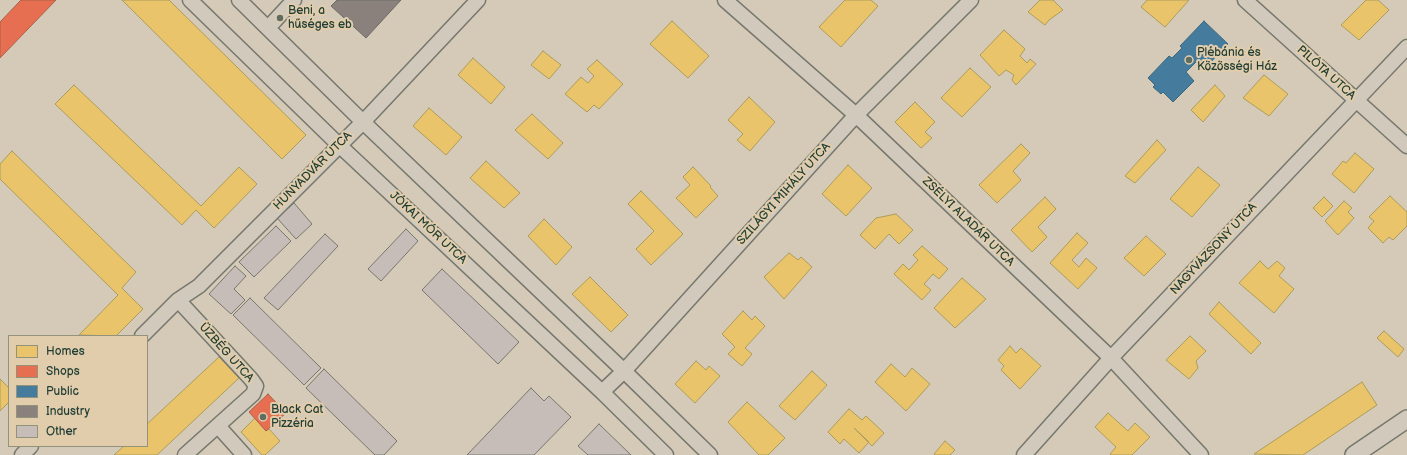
<!DOCTYPE html>
<meta charset="utf-8">
<style>
body{margin:0}
#map{position:relative;width:1407px;height:455px;overflow:hidden;background:#d5cab8;font-family:"Balsamiq Sans",sans-serif}
canvas{display:block}
.legend{position:absolute;left:8px;top:335px;width:140px;height:112px;box-sizing:border-box;background:#e1cdac;border:1px solid #93937c;margin:0;padding:5px 7px;list-style:none;font-size:12px;color:#1f3d34}
.legend li{display:flex;align-items:center;gap:8px;height:20px}
.legend b{width:20px;border:1px solid #93937c}
</style>
<div id="map">
<canvas width="1407" height="455"></canvas>
<ul class="legend">
<li><b style="height:11px;background:#e9c46a"></b>Homes</li>
<li><b style="height:11px;background:#e76f51"></b>Shops</li>
<li><b style="height:11px;background:#457b9d"></b>Public</li>
<li><b style="height:11px;background:#8a817c"></b>Industry</li>
<li><b style="height:11px;background:#c7bdb8"></b>Other</li>
</ul>
</div>
<script>
const c = document.querySelector('canvas').getContext('2d');
c.lineJoin = 'round';
function fill(path, color) { c.fillStyle = color; c.fill(path, 'evenodd'); }
const poly = rows => new Path2D(rows.map(r => 'M' + r).join(''));
function strokePath(path, color, width, dash) { c.strokeStyle = color; c.lineWidth = width; c.lineCap = dash ? 'butt' : 'round'; c.setLineDash(dash || []); c.stroke(path); }
function drawText(font, color, halo, rows, align = 'center') {
  c.font = font + ' "Balsamiq Sans",sans-serif'; c.lineWidth = 4; c.setLineDash([]); c.textBaseline = 'middle'; c.strokeStyle = halo; c.fillStyle = color; for (const [text, x, y, turn = 0] of rows) {
    c.save(); c.translate(x, y); c.rotate((+turn || 0) * Math.PI / 180); c.textAlign = isNaN(turn) ? turn : align; if (halo) c.strokeText(text, 0, 0); c.fillText(text, 0, 0); c.restore();
  }
}
const homes = poly([
 [122,0,169,0,306,135,282,159,122,0],
 [845,0,871,0,878,6,841,47,819,27,845,0],
 [1040,0,1053,0,1063,10,1049,20,1045,25,1028,12,1040,0],
 [1147,0,1189,0,1165,27,1141,7,1147,0],
 [1366,0,1378,0,1389,10,1359,40,1341,25,1366,0],
 [672,21,709,56,688,78,650,44,672,21],
 [1004,30,1025,49,1020,56,1027,63,1030,59,1036,64,1016,85,1012,80,1014,75,1006,70,999,76,980,55,1004,30],
 [543,51,561,65,549,79,531,65,543,51],
 [473,58,505,87,491,104,458,75,473,58],
 [597,60,623,84,599,109,594,105,587,112,565,94,581,77,588,83,594,76,587,69,597,60],
 [970,68,991,87,962,117,941,98,970,68],
 [1264,75,1288,94,1269,116,1243,98,1264,75],
 [74,85,201,206,239,167,257,184,214,228,196,210,182,225,55,104,74,85],
 [1215,85,1225,96,1203,122,1191,110,1215,85],
 [749,97,775,122,750,151,737,140,743,134,728,120,749,97],
 [915,102,935,122,925,132,932,138,921,148,895,122,915,102],
 [429,108,462,137,446,155,413,126,429,108],
 [532,114,563,143,548,159,515,130,532,114],
 [1157,140,1166,150,1135,183,1125,176,1157,140],
 [1021,144,1030,153,1013,171,1021,180,997,203,979,185,1021,144],
 [12,151,136,272,122,288,143,309,116,336,79,335,118,295,0,179,0,164,12,151],
 [1355,153,1374,169,1354,193,1332,174,1343,161,1346,163,1355,153],
 [486,161,520,193,504,208,470,178,486,161],
 [848,165,872,188,846,216,822,194,848,165],
 [693,167,711,186,710,187,718,196,696,218,676,198,690,185,683,177,693,167],
 [1198,167,1220,185,1192,217,1170,199,1198,167],
 [641,191,683,234,651,265,636,249,654,231,628,204,641,191],
 [1390,196,1407,212,1407,226,1393,240,1389,237,1383,243,1368,228,1374,221,1369,217,1390,196],
 [1045,197,1056,209,1038,227,1047,237,1032,252,1011,230,1045,197],
 [1324,197,1333,206,1322,217,1313,208,1324,197],
 [1344,201,1352,208,1348,212,1354,218,1338,235,1325,221,1344,201],
 [896,214,913,230,899,244,889,234,875,249,860,235,876,218,896,214],
 [544,219,572,247,556,265,528,236,544,219],
 [1077,233,1088,243,1072,260,1079,267,1086,258,1097,268,1078,289,1050,263,1077,233],
 [1146,236,1166,254,1144,276,1124,258,1146,236],
 [922,246,948,269,939,279,933,274,924,284,931,290,922,300,894,274,903,264,909,270,918,260,913,255,922,246],
 [789,253,798,260,801,257,812,267,784,299,764,277,789,253],
 [1260,261,1268,269,1277,261,1285,268,1279,276,1294,289,1274,313,1239,283,1260,261],
 [590,277,628,315,611,332,572,294,590,277],
 [962,278,986,299,955,328,934,308,962,278],
 [1219,302,1261,343,1251,354,1209,314,1219,302],
 [743,311,752,320,755,316,765,326,745,348,752,354,742,366,728,354,735,347,722,334,743,311],
 [1384,331,1404,349,1398,357,1377,338,1384,331],
 [1190,336,1206,351,1196,361,1198,368,1189,379,1166,360,1190,336],
 [1010,346,1016,353,1021,348,1041,366,1020,389,1001,370,1004,366,998,360,1010,346],
 [219,357,239,378,157,455,114,455,124,446,147,446,147,424,219,357],
 [696,361,706,370,709,366,720,376,695,403,675,384,696,361],
 [891,364,905,377,912,368,930,384,906,411,875,382,891,364],
 [812,371,827,385,795,420,779,406,812,371],
 [0,379,9,388,9,402,0,411,0,379],
 [1362,382,1377,405,1303,455,1254,454,1362,382],
 [747,402,785,438,768,455,759,455,728,422,747,402],
 [849,409,862,420,866,416,884,433,872,446,854,428,869,442,859,453,844,439,840,444,828,432,849,409],
 [1108,413,1128,431,1135,423,1150,437,1132,455,1111,455,1110,454,1116,447,1095,427,1108,413],
 [255,418,266,431,269,429,280,441,265,455,262,455,241,432,255,418],
 [945,441,955,450,950,455,935,455,934,454,945,441]
]);
fill(homes, '#e9c46a');
strokePath(homes, '#ac9c5a', 1);
const shops = poly([
 [21,0,56,0,0,58,0,22,21,0],
 [268,394,286,413,266,431,249,412,268,394]
]);
fill(shops, '#e76f51');
strokePath(shops, '#ab6048', 1);
const public = poly([
 [1204,21,1228,44,1204,69,1196,62,1186,72,1194,81,1173,102,1163,92,1161,94,1153,87,1155,85,1148,78,1169,56,1172,58,1182,48,1180,46,1204,21]
]);
fill(public, '#457b9d');
strokePath(public, '#3a687e', 1);
const industry = poly([
 [337,0,401,0,366,38,331,6,337,0]
]);
fill(industry, '#8a817c');
strokePath(industry, '#6a6d66', 1);
const building = poly([
 [294,203,312,224,296,239,277,218,294,203],
 [276,226,291,241,254,277,239,262,276,226],
 [406,229,418,241,381,281,368,269,406,229],
 [325,234,338,246,278,310,264,298,325,234],
 [235,266,246,276,234,289,245,300,231,314,209,294,235,266],
 [442,269,519,342,498,364,422,290,442,269],
 [250,298,321,368,304,385,233,315,250,298],
 [324,369,397,441,384,455,375,455,306,388,324,369],
 [531,388,544,401,549,396,571,417,534,455,467,455,531,388],
 [599,424,631,455,588,455,578,446,599,424]
]);
fill(building, '#c7bdb8');
strokePath(building, '#76776d', 1);
const minor = poly([
 [190,0,339,145,602,392,666,455],
 [239,0,363,122,624,371,710,455],
 [725,0,856,115,1111,358,1201,455],
 [1245,0,1407,146],
 [268,28,294,0],
 [178,300,251,379,256,386,253,394,185,455],
 [142,336,178,300,199,286,363,122,478,0],
 [602,392,624,371,856,115,971,0],
 [218,426,244,455],
 [22,455,31,446],
 [1024,455,1111,358,1407,47]
]);
const tertiary = poly([
 [1354,455,1407,419]
]);
strokePath(minor, '#76776d', 17);
strokePath(tertiary, '#76776d', 20);
strokePath(minor, '#d1c9bc', 14);
strokePath(tertiary, '#d1c9bc', 17);
for (const [x, y, r, color] of [
 [280,18,4,"#5f6e62"],
 [1189,60,4,"#5f6e62"],
 [263,417,4,"#5f6e62"]
]) { const dot = new Path2D(); dot.arc(x, y, r, 0, 2 * Math.PI); c.fillStyle = color; c.fill(dot); strokePath(dot, '#e1cdac', 1.5); }
drawText('12px', '#1f3d34', '#e1cdac', [
 ["Beni, a",288,11],
 ["hűséges eb",288,25],
 ["Plébánia és",1197,53],
 ["Közösségi Ház",1197,67],
 ["Black Cat",271,410],
 ["Pizzéria",271,424]
], 'left');
drawText('12px', '#1f3d34', '#e1cdac', [
 ["PILÓTA UTCA",1326,73,42],
 ["HUNYADVÁR UTCA",313,171,-45],
 ["SZILÁGYI MIHÁLY UTCA",784,194,-48],
 ["ZSÉLYI ALADÁR UTCA",968,222,44],
 ["JÓKAI MÓR UTCA",428,228,43],
 ["NAGYVÁZSONY UTCA",1214,249,-47],
 ["ÜZBÉG UTCA",226,353,48]
]);
</script>
